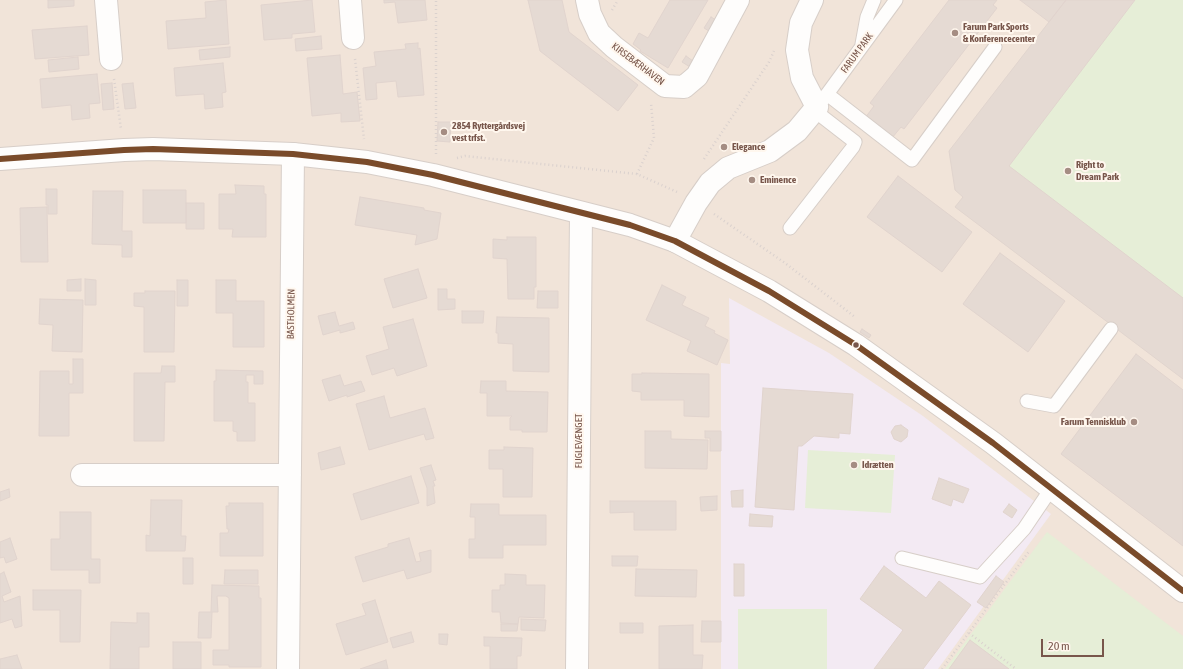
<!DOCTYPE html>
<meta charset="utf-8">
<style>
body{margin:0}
#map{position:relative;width:1183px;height:669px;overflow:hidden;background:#f8f2ec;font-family:"Asap Condensed",sans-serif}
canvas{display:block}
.scale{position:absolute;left:1041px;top:639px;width:63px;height:18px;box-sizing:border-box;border:2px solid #78564b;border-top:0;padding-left:5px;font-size:12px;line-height:14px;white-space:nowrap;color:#78564b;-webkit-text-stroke:3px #fff7ee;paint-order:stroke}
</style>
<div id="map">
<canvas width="1183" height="669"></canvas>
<div class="scale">20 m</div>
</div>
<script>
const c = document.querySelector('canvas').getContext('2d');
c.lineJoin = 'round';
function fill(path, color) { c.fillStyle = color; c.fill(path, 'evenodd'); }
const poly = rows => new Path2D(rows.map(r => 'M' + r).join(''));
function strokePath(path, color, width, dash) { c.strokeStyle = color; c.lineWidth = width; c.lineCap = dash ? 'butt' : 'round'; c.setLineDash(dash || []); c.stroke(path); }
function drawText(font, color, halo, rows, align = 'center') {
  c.font = font + ' "Asap Condensed",sans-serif'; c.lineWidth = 4; c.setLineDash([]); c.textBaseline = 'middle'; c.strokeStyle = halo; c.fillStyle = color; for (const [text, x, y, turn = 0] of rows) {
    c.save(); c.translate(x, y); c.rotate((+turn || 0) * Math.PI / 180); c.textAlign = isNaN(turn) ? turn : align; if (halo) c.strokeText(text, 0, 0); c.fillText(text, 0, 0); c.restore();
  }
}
fill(poly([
 [0,0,1183,0,1183,669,0,669]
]), '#f1e4d9');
fill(poly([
 [729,298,829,353,923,416,1051,514,938,669,721,669,721,363,730,364]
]), '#f3eaf3');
fill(poly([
 [1066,0,1183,0,1183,379,955,207,963,197,955,190,949,151],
 [808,450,895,455,891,513,805,508],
 [1047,532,1183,636,1183,669,945,669],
 [738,609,827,609,827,669,738,669]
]), '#e6eed7');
const building = poly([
 [48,0,74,0,74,6,48,8,48,0],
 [226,0,229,44,168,49,166,21,206,18,205,2,226,0],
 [312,0,315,32,292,34,292,38,264,40,261,5,312,0],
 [384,0,425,0,427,20,398,23,395,2,384,3,384,0],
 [528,0,562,0,569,32,638,85,618,111,540,51,528,0],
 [670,0,708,0,668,68,640,51,641,50,633,44,639,33,648,38,670,0],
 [949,0,997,0,993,5,997,8,904,129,901,127,892,138,865,118,874,106,870,103,949,0],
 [1020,0,1066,0,1049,22,1020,0],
 [1066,0,1135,0,1009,166,1183,298,1183,379,955,207,963,197,955,190,949,151,1066,0],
 [711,17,716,20,709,31,704,28,711,17],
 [87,26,89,55,35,59,32,30,87,26],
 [321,36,322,49,296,51,295,39,321,36],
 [418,43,418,49,420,48,424,95,398,97,396,81,376,83,377,99,366,100,363,68,376,66,374,52,406,49,405,44,418,43],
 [230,47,230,57,200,60,199,50,230,47],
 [340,55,343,94,357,92,360,121,341,122,341,113,312,116,307,58,340,55],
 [686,56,693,61,690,67,682,62,686,56],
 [78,57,79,69,49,72,48,60,78,57],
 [223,63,226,92,222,93,223,107,205,109,204,94,176,96,174,68,223,63],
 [97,74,100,103,89,104,90,118,72,120,71,105,42,108,40,79,97,74],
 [112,83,114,109,103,110,101,84,112,83],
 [133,83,136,108,125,109,122,84,133,83],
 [438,122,451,122,450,142,437,141,438,122],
 [898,176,972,232,942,272,867,217,898,176],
 [235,185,264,186,264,194,266,194,266,237,232,237,233,229,219,229,219,194,236,194,235,185],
 [46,189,57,189,57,214,48,214,48,205,46,205,46,189],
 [143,190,186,190,186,223,143,223,143,190],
 [93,191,123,191,122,231,132,231,132,257,122,257,122,245,92,244,93,191],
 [360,197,424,208,424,210,441,213,437,239,415,245,417,235,355,225,360,197],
 [186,203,204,203,204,229,186,229,186,203],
 [47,207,48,262,21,262,20,208,47,207],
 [507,237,536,237,536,287,534,287,534,299,508,299,507,259,493,258,493,239,507,240,507,237],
 [1000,253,1065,301,1028,352,963,304,1000,253],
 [418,269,427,298,393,308,384,279,418,269],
 [81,279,81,291,67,291,67,280,81,279],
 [85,279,96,280,96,305,85,305,85,279],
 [177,280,188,280,188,306,177,306,177,280],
 [216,280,236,280,236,301,264,301,264,347,233,347,233,313,216,313,216,280],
 [662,285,686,297,682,305,709,318,705,326,715,331,714,333,728,340,717,365,687,351,691,341,646,320,662,285],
 [438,289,447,289,447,299,455,299,455,309,438,310,438,289],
 [145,291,175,291,174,352,144,352,144,307,134,306,134,293,145,293,145,291],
 [538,291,558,291,558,308,537,308,538,291],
 [40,299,83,300,82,352,52,351,53,325,39,324,40,299],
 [462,311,484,311,483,323,462,323,462,311],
 [335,312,339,326,353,322,355,329,340,333,340,330,323,335,318,316,335,312],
 [497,317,549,318,549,372,513,371,513,344,498,343,498,333,496,333,497,317],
 [413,319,427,366,397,376,394,368,372,375,366,356,389,349,383,327,413,319],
 [862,329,871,335,869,338,860,332,862,329],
 [1136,354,1183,390,1183,546,1061,454,1136,354],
 [73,359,83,359,83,393,69,393,69,436,39,436,40,371,69,371,69,384,73,384,73,359],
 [162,366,175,366,175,382,165,382,164,441,134,441,134,373,161,373,162,366],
 [216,370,263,371,263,384,254,384,254,375,246,375,246,382,248,382,248,403,255,403,255,441,237,441,237,432,233,431,233,421,214,421,214,381,216,381,216,370],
 [642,373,709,374,709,417,684,416,684,400,641,400,641,392,632,391,632,374,642,374,642,373],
 [340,375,344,386,361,381,365,391,347,397,347,395,329,401,322,380,340,375],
 [481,381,506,381,506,391,548,392,547,432,522,432,522,430,510,430,510,418,512,416,487,416,487,393,480,393,481,381],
 [763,388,853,394,850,434,839,433,839,438,814,436,802,446,798,446,794,510,755,507,763,388],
 [384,396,390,418,425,408,434,438,426,440,424,434,369,450,356,404,384,396],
 [901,425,908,430,907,437,901,442,894,439,891,432,895,426,901,425],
 [645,431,671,431,671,439,708,440,707,469,645,468,645,431],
 [705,431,721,431,721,451,710,451,710,438,705,438,705,431],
 [340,447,345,464,321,470,318,453,340,447],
 [504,447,533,448,532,497,503,497,503,469,489,469,489,450,504,450,504,447],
 [431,465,436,480,433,481,435,486,433,486,435,503,427,506,427,488,420,468,431,465],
 [411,476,419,503,361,520,353,494,411,476],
 [939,478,969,489,963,503,953,499,951,506,932,499,939,478],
 [9,489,10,497,0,501,0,492,9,489],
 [743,490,743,507,732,507,731,491,743,490],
 [717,496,717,510,701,511,700,497,717,496],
 [151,500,182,500,181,536,186,536,185,551,146,551,146,535,150,536,151,500],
 [610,501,676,501,676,530,634,530,634,512,610,513,610,501],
 [229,503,263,503,263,556,220,556,220,533,228,533,229,529,227,529,226,506,229,506,229,503],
 [471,504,499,504,499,515,546,515,546,545,503,545,503,558,469,558,469,539,475,539,475,517,470,517,471,504],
 [1009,504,1017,510,1012,518,1003,512,1009,504],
 [60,512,91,512,91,559,100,559,100,583,89,583,89,570,51,570,51,539,60,539,60,512],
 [750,514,773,516,772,527,749,526,750,514],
 [10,538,17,559,6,563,4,557,0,558,0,542,10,538],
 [409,538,416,562,421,561,419,553,431,550,431,572,407,579,404,570,363,582,355,557,388,547,388,544,409,538],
 [612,556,638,556,637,566,612,566,612,556],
 [183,558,193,558,193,584,183,584,183,558],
 [734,564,744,564,744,596,734,596,734,564],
 [884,566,926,598,939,581,971,605,923,669,874,669,903,630,860,599,884,566],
 [636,569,697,570,696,597,635,596,636,569],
 [225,570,258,570,258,584,224,584,225,570],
 [4,572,11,592,2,596,4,602,20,596,22,626,15,628,12,619,0,623,0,574,4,572],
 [505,574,526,575,526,585,545,585,544,618,519,617,518,624,501,623,500,612,492,612,492,590,500,590,500,585,505,585,505,574],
 [996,576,1004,582,986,608,977,602,996,576],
 [212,585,259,586,259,598,261,598,261,667,229,667,229,665,213,665,213,650,229,650,229,598,226,596,217,596,218,612,212,612,211,638,198,638,199,612,211,612,212,585],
 [33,590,81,590,80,642,60,642,60,610,33,610,33,590],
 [375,600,388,642,346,655,336,624,366,615,362,604,375,600],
 [137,613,149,613,149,647,139,647,139,669,110,669,111,622,137,623,137,613],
 [521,619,546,620,545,631,521,630,521,619],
 [702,621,721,621,721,642,701,642,702,621],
 [620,623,643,623,643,633,620,633,620,623],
 [501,624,518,624,517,631,501,631,501,624],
 [693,625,693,655,703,655,702,669,659,669,659,626,693,625],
 [411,632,414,642,393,648,390,638,411,632],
 [439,634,448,634,447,645,439,644,439,634],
 [484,637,522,638,521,656,517,656,517,669,490,669,490,646,484,646,484,637],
 [970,640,1009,669,949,669,970,640],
 [173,642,201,642,201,669,173,669,173,642],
 [17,655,22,669,0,669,0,659,17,655],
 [386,660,388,669,360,669,386,660]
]);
fill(building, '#e5dad3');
strokePath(building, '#e1d4ce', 1);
const service = poly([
 [862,44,867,17,874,0],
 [827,94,912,160,995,47],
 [822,101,896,0],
 [790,228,853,147,855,142,815,111],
 [1027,401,1054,406,1111,329],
 [902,558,980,577,1024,529,1051,489]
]);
const minor = poly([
 [106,0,111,59],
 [350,0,353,38],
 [587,0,590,14,599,33,614,47,665,86,684,87,697,76,738,0],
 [675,241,696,203,710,183,728,168,770,151,797,131,817,107,802,78,797,50,801,23,812,0],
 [82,475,290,475],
 [288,669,293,154],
 [577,669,581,213]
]);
const tertiary = poly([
 [0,159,124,150,153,149,293,154,367,162,433,175,630,225,675,241,769,291,856,345,993,443,1183,591]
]);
strokePath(service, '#d7cec8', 15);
strokePath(minor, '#d7cec8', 24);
strokePath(tertiary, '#d7cec8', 24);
strokePath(poly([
 [612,10,618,0],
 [355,59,364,139],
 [114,79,121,129],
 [436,154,436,0],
 [457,158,465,156,637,174,677,192],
 [704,159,769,62,774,51],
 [637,174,654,138,651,103],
 [714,214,785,263,855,317],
 [969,633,1016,669],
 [942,669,1030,550]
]), '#dad1ce', 2.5, [1, 3]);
strokePath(service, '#fefdfc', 13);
strokePath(minor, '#fefdfc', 22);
strokePath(tertiary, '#fefdfc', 22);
strokePath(poly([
 [0,159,124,150,153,149,293,154,367,162,433,175,630,225,675,241,769,291,856,345,993,443,1183,591]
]), '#7a4b2a', 6);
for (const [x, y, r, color] of [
 [955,33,4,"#a58d83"],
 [444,132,4,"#a58d83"],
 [724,147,4,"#a58d83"],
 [1068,171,4,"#a58d83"],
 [752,180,4,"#a58d83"],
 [856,345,3.5,"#78564b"],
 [1134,422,4,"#a58d83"],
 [854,465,4,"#a58d83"]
]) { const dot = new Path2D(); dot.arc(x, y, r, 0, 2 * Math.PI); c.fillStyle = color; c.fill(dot); strokePath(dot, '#fff7ee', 1.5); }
drawText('bold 10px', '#78564b', '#fff7ee', [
 ["Farum Park Sports",963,27],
 ["& Konferencecenter",963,39],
 ["2854 Ryttergårdsvej",452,126],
 ["vest trfst.",452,138],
 ["Elegance",732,147],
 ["Right to",1076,165],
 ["Dream Park",1076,177],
 ["Eminence",760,180],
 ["Farum Tennisklub",1126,422,"right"],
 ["Idrætten",862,465]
], 'left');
drawText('10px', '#78564b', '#fff7ee', [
 ["FARUM PARK",857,53,-54],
 ["KIRSEBÆRHAVEN",638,64,37],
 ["BASTHOLMEN",291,314,-89],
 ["FUGLEVÆNGET",579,441,-90]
]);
</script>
